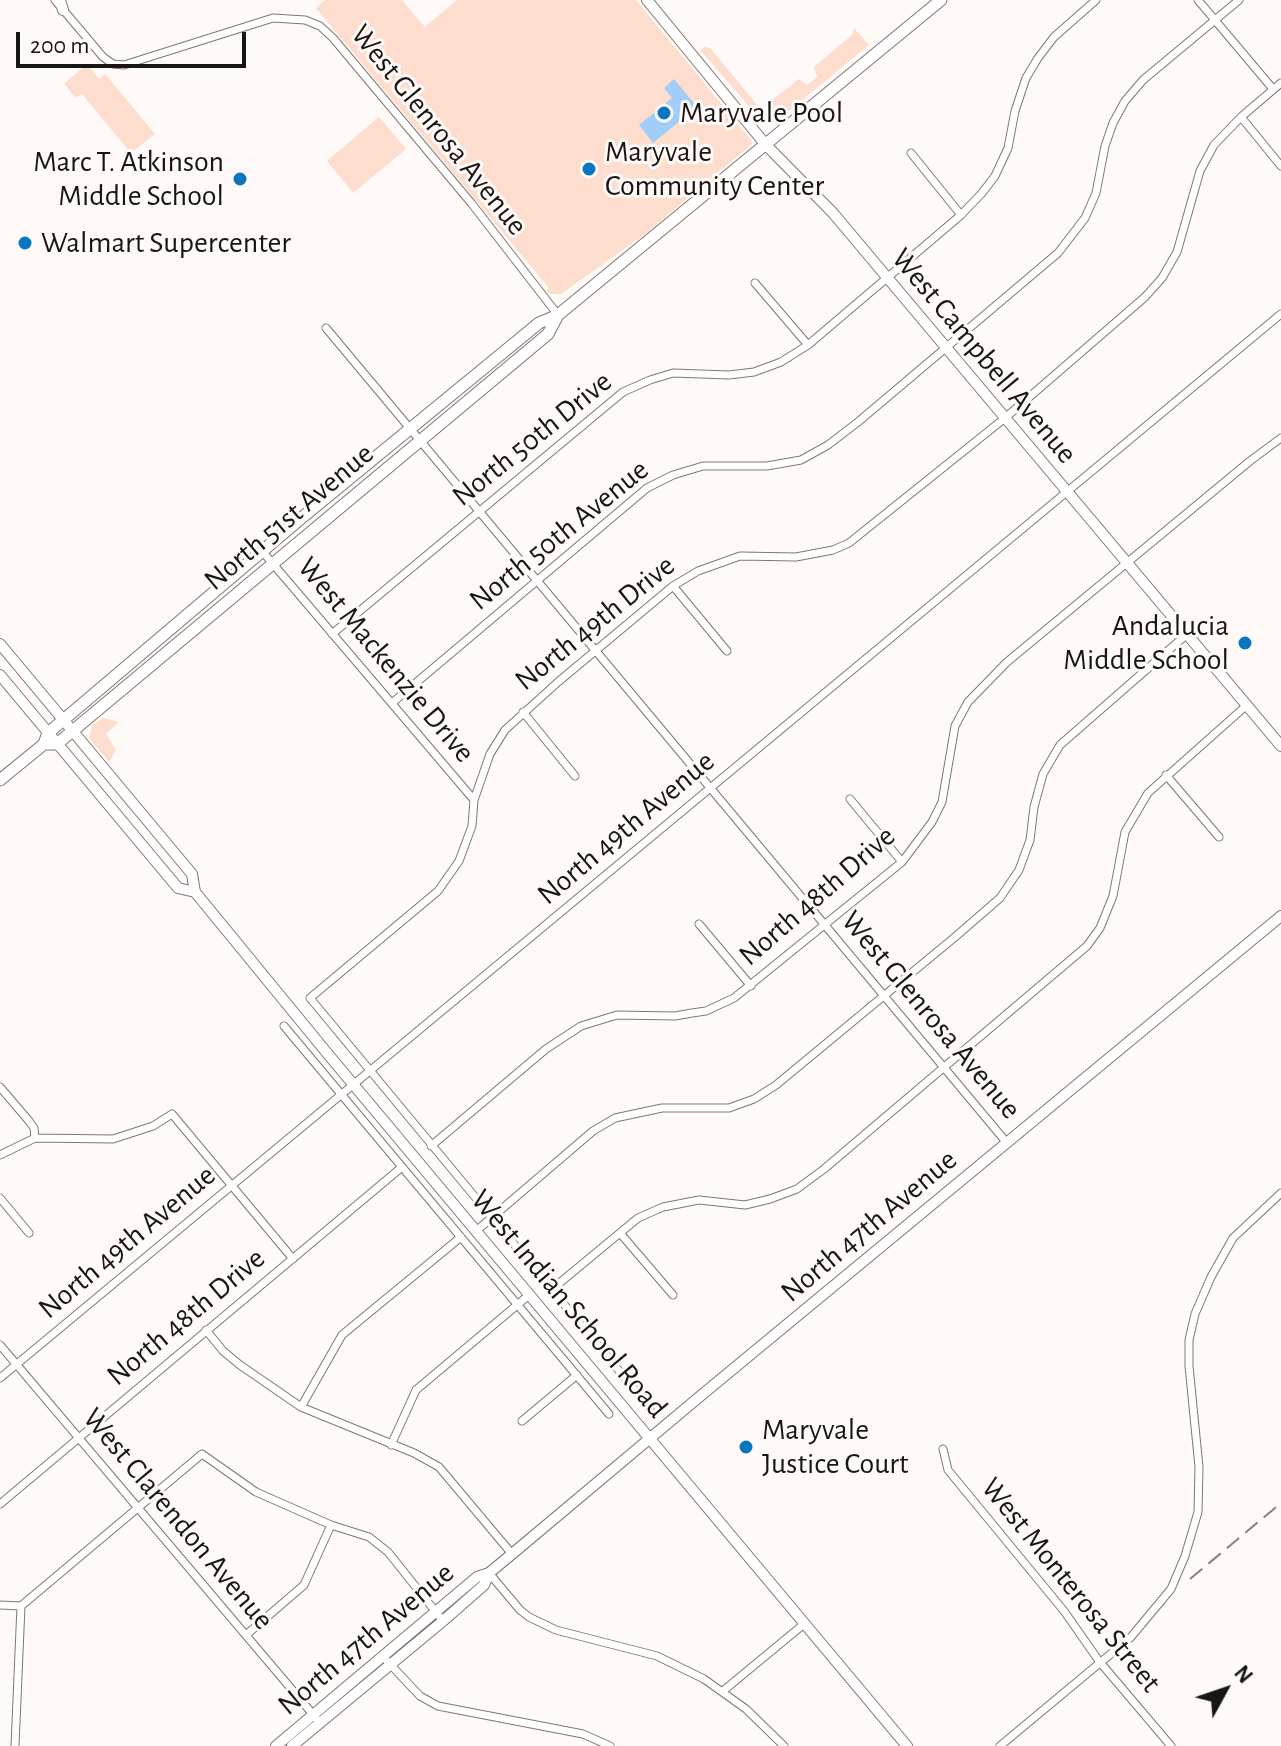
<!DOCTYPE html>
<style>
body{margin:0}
#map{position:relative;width:1281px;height:1746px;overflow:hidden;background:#fffaf7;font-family:"Alegreya Sans",sans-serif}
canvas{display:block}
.north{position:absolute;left:1185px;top:1650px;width:80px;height:80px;-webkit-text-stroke:6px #fffaf7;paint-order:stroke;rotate:50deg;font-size:22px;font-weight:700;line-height:32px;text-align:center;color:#191513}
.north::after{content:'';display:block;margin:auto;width:28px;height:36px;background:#191513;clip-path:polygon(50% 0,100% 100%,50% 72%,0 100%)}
.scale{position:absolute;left:16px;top:32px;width:230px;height:36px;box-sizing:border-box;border:4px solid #191513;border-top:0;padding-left:10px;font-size:24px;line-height:28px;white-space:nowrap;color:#191513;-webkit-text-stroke:6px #fffaf7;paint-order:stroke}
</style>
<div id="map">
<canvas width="1281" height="1746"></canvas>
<div class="north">N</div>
<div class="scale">200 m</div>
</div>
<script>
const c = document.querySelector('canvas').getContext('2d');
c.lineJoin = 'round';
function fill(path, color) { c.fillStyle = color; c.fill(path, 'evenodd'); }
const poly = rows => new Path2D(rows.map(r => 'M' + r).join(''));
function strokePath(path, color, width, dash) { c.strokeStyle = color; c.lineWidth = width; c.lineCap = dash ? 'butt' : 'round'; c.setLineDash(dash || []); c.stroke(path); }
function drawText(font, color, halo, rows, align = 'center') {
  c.font = font + ' "Alegreya Sans",sans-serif'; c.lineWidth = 6; c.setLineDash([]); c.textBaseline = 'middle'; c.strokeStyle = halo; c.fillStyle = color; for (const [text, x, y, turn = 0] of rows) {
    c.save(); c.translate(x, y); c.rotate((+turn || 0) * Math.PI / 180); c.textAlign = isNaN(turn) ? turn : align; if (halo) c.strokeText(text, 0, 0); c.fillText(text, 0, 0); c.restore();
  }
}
fill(poly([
 [325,0,402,0,425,27,457,0,636,0,751,140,752,144,645,234,561,294,550,294,547,290,549,288,316,8],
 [854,28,869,45,779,119,766,105,799,79,807,85,817,77,814,67,852,35],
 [705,47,710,48,758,106,762,113,756,118,743,99,700,50],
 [87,64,99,79,105,74,155,134,131,153,82,94,76,98,64,84],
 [379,117,406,149,353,193,327,161],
 [104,718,119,722,106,734,116,750,109,762,89,738,92,725]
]), '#fcddce');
fill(poly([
 [674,79,697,107,653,143,639,125,672,98,664,88]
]), '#a1cef8');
const street = poly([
 [55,0,103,57,113,64,124,65,273,18,305,20,320,26,333,38,472,204,558,315],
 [1198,0,1273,89],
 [1241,117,1281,166],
 [911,153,961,215],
 [755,283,808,345],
 [326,328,1007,1143],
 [262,551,474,800],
 [673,586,727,651],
 [332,634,623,392,650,380,673,373,729,375,754,372,781,362,808,345,961,215,982,193,995,176,1008,148,1015,111,1026,78,1038,58,1054,37,1096,0],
 [392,703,647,488,673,475,703,466,767,466,801,460,828,445,858,422,1058,253,1085,218,1096,193,1105,146,1113,123,1125,101,1143,80,1239,0],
 [523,712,575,776],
 [1166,775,1219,837],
 [850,799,902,862],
 [699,924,751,986],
 [284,1026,609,1414],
 [0,1087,29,1121,34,1128,35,1138],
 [431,1146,546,1049,581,1026,617,1015,675,1016,692,1013,706,1011,734,998,902,862,932,822,942,802,955,726,968,702,1007,662,1250,461,1281,438],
 [0,1155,35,1138,113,1139,153,1126,172,1114,293,1259],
 [0,1198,29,1233],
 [476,1231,593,1131,615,1118,662,1108,729,1108,754,1099,776,1085,955,937,1000,898,1019,870,1030,840,1034,807,1043,774,1060,745,1186,635],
 [620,1233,673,1295],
 [551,1290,638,1218,663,1207,699,1200,745,1205,770,1199,797,1189,824,1169,1087,946,1100,928,1113,896,1125,832,1148,793,1247,705],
 [206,1330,223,1351,240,1365,301,1407,414,1453,439,1467,512,1554],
 [0,1345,316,1718],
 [0,1378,1281,314],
 [301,1407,342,1335,461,1237],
 [650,1408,310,998,438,891,459,861,472,826,474,800,490,754,505,730,558,682,673,586,698,571,740,556,796,557,833,550,849,543,1005,418,1145,297,1162,278,1177,252,1200,171,1214,145,1241,117,1281,83],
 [522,1421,577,1375],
 [391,1445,416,1390,529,1295],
 [943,1449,948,1470,1064,1611,1099,1661,1171,1746],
 [0,1504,402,1167],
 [489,1573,520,1610,529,1617,556,1630,657,1656,704,1679,746,1709,784,1746],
 [0,1605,21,1606,202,1454,256,1492,331,1525,369,1537,388,1552,443,1621],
 [246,1635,304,1585,331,1525],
 [387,1661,420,1696,438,1706,583,1734,610,1746],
 [723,1691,804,1624],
 [15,1746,21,1606],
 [1000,1746,1131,1637,1171,1589,1185,1556,1198,1512,1199,1467,1189,1366,1189,1340,1195,1314,1211,1277,1233,1238,1281,1193]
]);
const secondary = poly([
 [60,0,63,10],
 [647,0,766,145,833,213,1281,746],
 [0,644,192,874,195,892,327,1053,907,1746],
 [0,675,178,888,195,892],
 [276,1746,477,1577,489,1573,512,1554,698,1398,1281,916],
 [292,1746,443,1621,484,1585,489,1573]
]);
const primary = poly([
 [44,744,57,744,548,334,558,315],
 [0,780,44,744,48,733,299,520,539,323,558,315,941,0]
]);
strokePath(street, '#817671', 9);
strokePath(secondary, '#817671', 12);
strokePath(primary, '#817671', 13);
strokePath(street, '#fff', 7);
strokePath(secondary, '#fff', 10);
strokePath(primary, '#fff', 11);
strokePath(poly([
 [1190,1579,1281,1503]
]), '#878280', 2, [16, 8]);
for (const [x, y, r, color] of [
 [664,113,8,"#0976c1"],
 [589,169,8,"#0976c1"],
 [240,179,8,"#0976c1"],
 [25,243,8,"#0976c1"],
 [1245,643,8,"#0976c1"],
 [746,1447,8,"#0976c1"]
]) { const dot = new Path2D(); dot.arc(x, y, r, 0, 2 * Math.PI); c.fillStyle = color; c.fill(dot); strokePath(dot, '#fffaf7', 3); }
drawText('30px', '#191513', '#fffaf7', [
 ["Maryvale Pool",680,113],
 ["Maryvale",605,152],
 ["Community Center",605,186],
 ["Marc T. Atkinson",224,162,"right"],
 ["Middle School",224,196,"right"],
 ["Walmart Supercenter",41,243],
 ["Andalucia",1229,626,"right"],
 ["Middle School",1229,660,"right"],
 ["Maryvale",762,1430],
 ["Justice Court",762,1464]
], 'left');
drawText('30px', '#191513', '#fffaf7', [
 ["West Glenrosa Avenue",439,130,51],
 ["West Campbell Avenue",984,356,50],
 ["North 50th Drive",532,439,-39],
 ["North 51st Avenue",289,517,-40],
 ["North 50th Avenue",559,535,-39],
 ["North 49th Drive",595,623,-39],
 ["West Mackenzie Drive",386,660,50],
 ["North 49th Avenue",626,828,-40],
 ["North 48th Drive",817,896,-41],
 ["West Glenrosa Avenue",931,1015,50],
 ["North 47th Avenue",869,1226,-40],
 ["North 49th Avenue",127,1242,-40],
 ["West Indian School Road",569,1304,50],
 ["North 48th Drive",186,1317,-40],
 ["West Clarendon Avenue",178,1519,50],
 ["West Monterosa Street",1071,1585,51],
 ["North 47th Avenue",366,1639,-40]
]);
</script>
